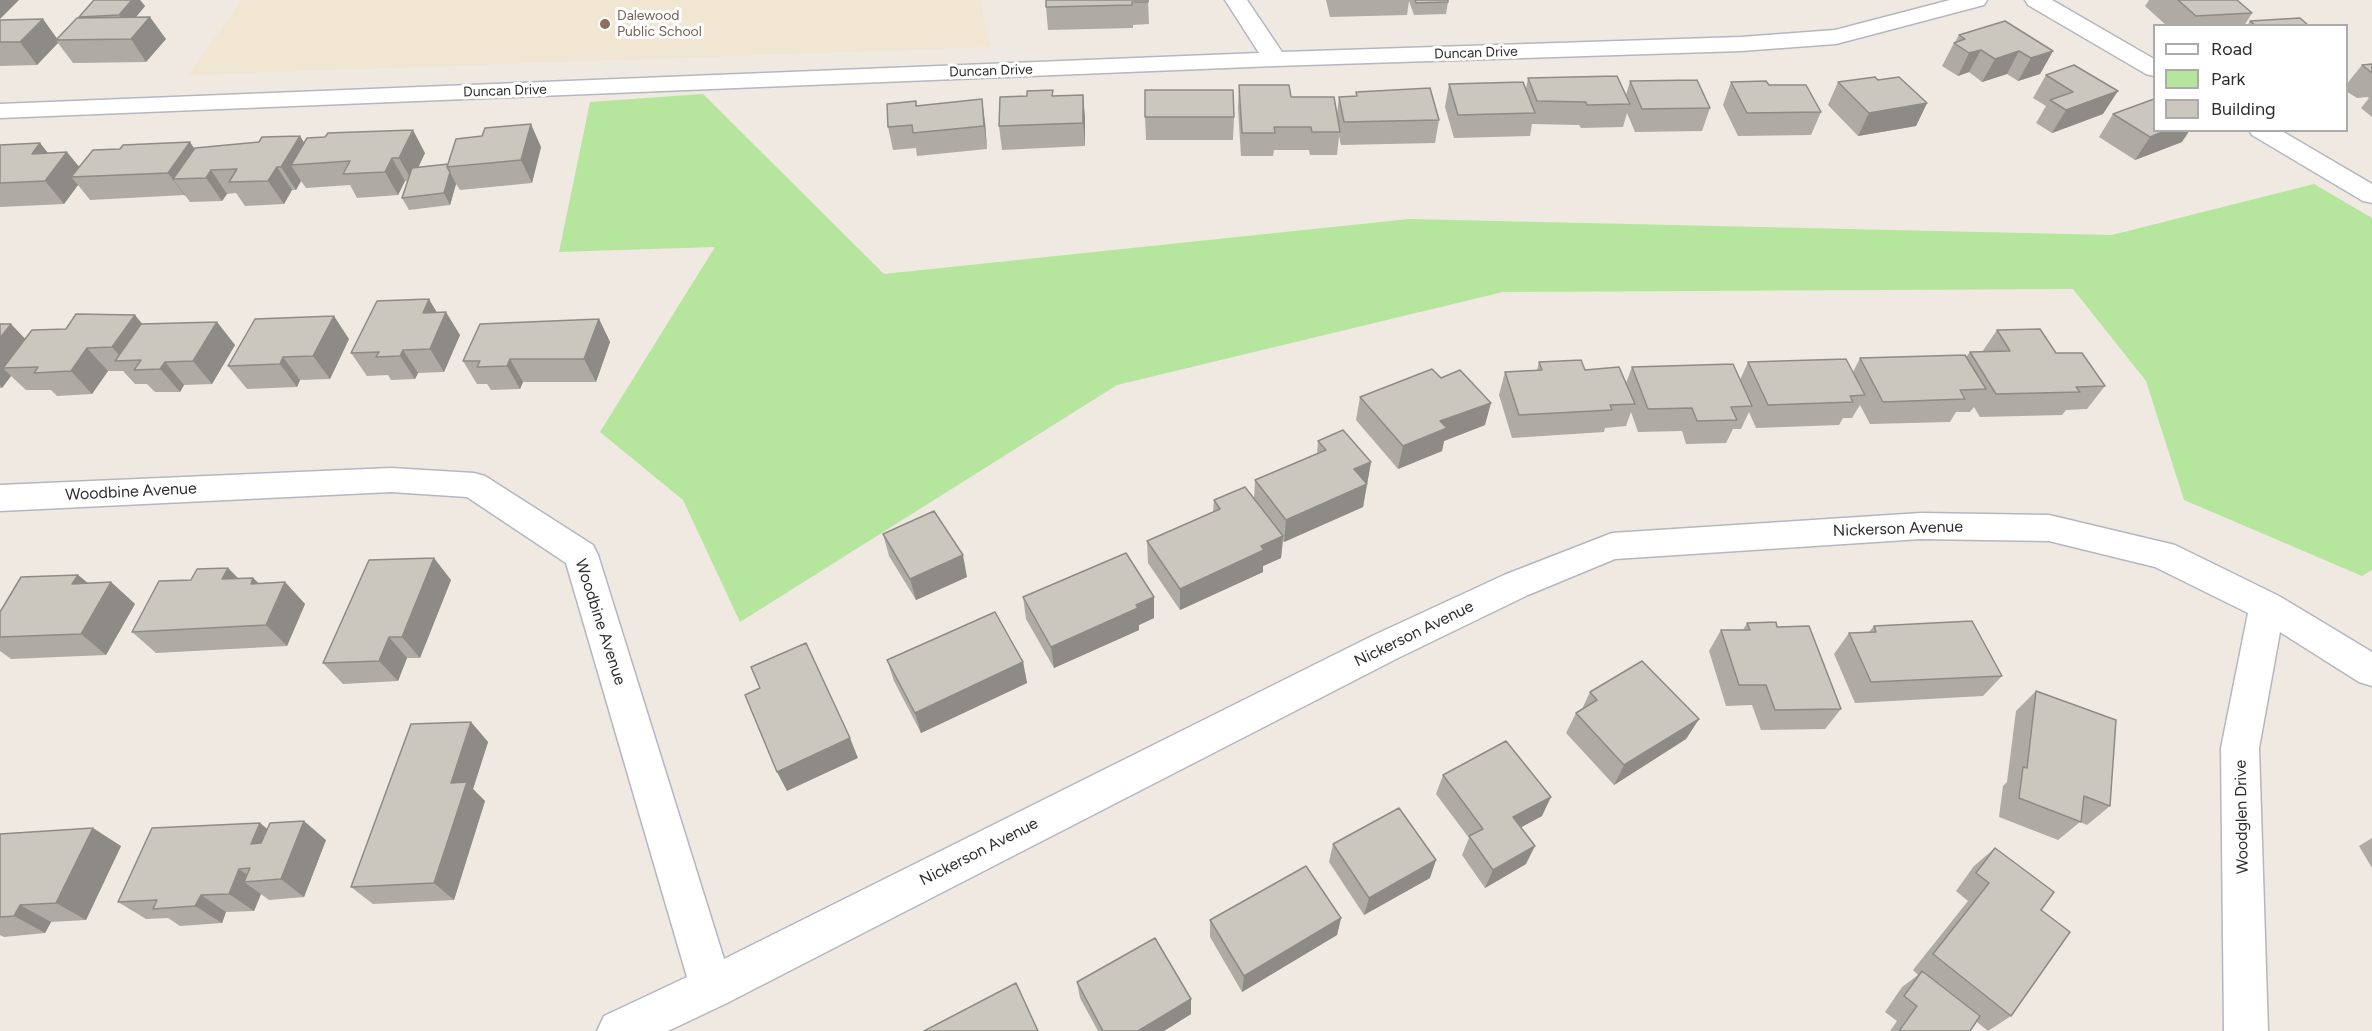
<!DOCTYPE html>
<style>
body{margin:0}
#map{position:relative;width:2372px;height:1031px;overflow:hidden;background:#efe9e1;font-family:Figtree,sans-serif}
canvas{display:block}
.legend{position:absolute;left:2153px;top:24px;width:195px;height:108px;box-sizing:border-box;background:#fff;border:2px solid #ababab;margin:0;padding:8px 10px;list-style:none;font-size:18px;color:#2e2e2e}
.legend li{display:flex;align-items:center;gap:12px;height:30px}
.legend b{width:30px;border:2px solid #ababab}
</style>
<div id="map">
<canvas width="2372" height="1031"></canvas>
<ul class="legend">
<li><b style="height:8px;background:#fff"></b>Road</li>
<li><b style="height:16px;background:#b6e59e"></b>Park</li>
<li><b style="height:16px;background:#cbc7bf"></b>Building</li>
</ul>
</div>
<script>
const c = document.querySelector('canvas').getContext('2d');
c.lineJoin = 'round';
function fill(path, color) { c.fillStyle = color; c.fill(path, 'evenodd'); }
const poly = rows => new Path2D(rows.map(r => 'M' + r).join(''));
function strokePath(path, color, width, dash) { c.strokeStyle = color; c.lineWidth = width; c.lineCap = dash ? 'butt' : 'round'; c.setLineDash(dash || []); c.stroke(path); }
function drawText(font, color, halo, rows, align = 'center') {
  c.font = font + ' Figtree,sans-serif'; c.lineWidth = 6; c.setLineDash([]); c.textBaseline = 'middle'; c.strokeStyle = halo; c.fillStyle = color; for (const [text, x, y, turn = 0] of rows) {
    c.save(); c.translate(x, y); c.rotate((+turn || 0) * Math.PI / 180); c.textAlign = isNaN(turn) ? turn : align; if (halo) c.strokeText(text, 0, 0); c.fillText(text, 0, 0); c.restore();
  }
}
fill(poly([
 [242,0,980,0,990,47,188,75]
]), '#f0e6d1');
fill(poly([
 [703,94,884,274,1409,219,2112,235,2314,184,2372,218,2372,570,2362,576,2184,500,2146,381,2073,289,1503,292,1117,385,740,622,683,500,600,432,715,247,559,252,590,102]
]), '#b6e59e');
const minor = poly([
 [1225,0,1247,0,1282,52,1741,37,1835,30,1950,0,1987,0,1984,5,1836,44,1741,51,1275,66,0,118,0,104,1259,53,1225,0],
 [391,468,474,473,485,476,593,545,598,555,724,959,1372,636,1504,575,1612,533,1921,513,2049,515,2175,545,2279,596,2372,652,2372,686,2359,682,2280,632,2259,748,2268,1031,2224,1031,2221,748,2248,613,2155,567,2049,541,1921,539,1615,559,1528,595,1398,658,727,1003,668,1031,597,1031,604,1016,687,977,566,563,467,497,391,492,0,511,0,485,391,468]
]);
const tertiary = poly([
 [2025,0,2052,0,2154,59,2154,76,2146,74,2028,5,2025,0],
 [2249,130,2280,130,2372,184,2372,203,2363,201,2252,135,2249,130]
]);
strokePath(minor, '#b4b7c1', 3);
strokePath(tertiary, '#b4b7c1', 3);
fill(minor, '#fff');
fill(tertiary, '#fff');
fill(poly([
 [94,0,140,0,145,6,136,17,166,39,146,62,73,63,58,43,37,65,0,66,0,20,43,19,57,39,80,18,79,17],
 [1148,0,1149,24,1133,25,1133,28,1048,30,1046,7],
 [1326,0,1448,0,1448,2,1446,14,1414,15,1409,1,1407,15,1330,17],
 [2149,0,2237,0,2252,13,2244,26,2167,26,2145,6],
 [2250,21,2309,26,2247,26],
 [1959,35,2053,51,2040,74,2018,81,2007,74,1982,82,1969,72,1958,76,1942,66,1954,43,1955,42],
 [2372,64,2372,117,2361,108,2369,98,2367,97,2357,98,2346,91,2346,85,2362,65],
 [2074,65,2103,114,2052,133,2036,123,2046,106,2033,98,2046,75],
 [1528,78,1626,95,1630,81,1710,108,1702,131,1635,132,1627,113,1623,127,1581,128,1579,125,1532,124,1530,136,1454,138,1445,107,1449,84,1526,89],
 [1878,80,1927,103,1916,126,1858,136,1828,105,1838,82],
 [1731,82,1769,85,1821,112,1811,135,1738,136,1723,105],
 [1239,85,1337,114,1339,97,1356,96,1356,92,1439,120,1435,143,1341,145,1339,136,1337,155,1310,155,1309,150,1274,150,1273,156,1241,156,1238,108],
 [1053,90,1053,96,1083,95,1085,118,1085,146,1002,150,999,126,1027,96],
 [916,106,985,122,987,149,917,156,916,148,893,150,888,127],
 [2113,114,2182,142,2135,160,2099,137],
 [1145,117,1234,117,1233,140,1146,140],
 [300,136,304,143,425,153,418,167,448,164,541,147,532,183,460,190,456,184,450,205,409,210,402,198,407,181,405,181,398,195,357,198,350,185,306,188,301,181,296,190,292,190,284,204,245,206,236,193,227,194,222,201,190,202,185,195,90,200,78,185,64,204,0,207,0,146,40,143,48,153,79,167,194,149,259,142],
 [437,312,460,335,444,372,418,373,415,379,391,380,388,375,367,376,351,353],
 [599,319,610,342,596,382,523,382,520,389,491,390,487,384,477,384,463,361],
 [217,322,235,345,212,384,184,385,180,392,155,392,147,384,135,384,123,371,108,371,92,394,57,396,51,390,26,390,11,376,2,388,0,388,0,324,25,339,66,329,143,324],
 [1997,330,2056,353,2105,386,2087,409,2066,410,2062,415,1980,417,1974,407,1970,412,1956,412,1950,422,1870,424,1860,405,1852,418,1843,418,1839,425,1756,428,1749,412,1741,429,1733,429,1726,443,1686,444,1682,431,1638,432,1631,412,1626,426,1605,428,1604,432,1512,438,1499,395,1505,372,1537,370,1539,362,1585,370,1626,383,1632,367,1740,380,1748,362,1853,372,1860,358,1966,357,1970,352,1982,352],
 [349,339,330,379,300,380,297,387,247,389,228,366],
 [1360,397,1485,425,1444,441,1442,451,1398,469,1356,420],
 [1318,441,1371,462,1363,507,1284,542,1283,541,1281,558,1263,566,1263,572,1180,610,1148,563,1147,541,1213,512,1214,500,1254,498,1255,480,1317,454],
 [883,534,967,577,916,600,889,556],
 [228,568,238,578,253,578,259,583,285,582,305,604,287,646,156,653,132,632,191,580],
 [78,575,88,583,111,582,135,604,106,655,11,659,0,651,0,612],
 [451,580,420,658,407,658,398,681,343,684,323,663],
 [1023,597,1154,597,1154,618,1139,625,1139,630,1054,668,1026,619],
 [1747,623,1777,627,1841,709,1825,729,1761,730,1752,705,1726,706,1709,651,1721,630,1743,630],
 [1874,626,2002,676,1983,696,1855,703,1834,654,1849,633,1869,632],
 [887,660,1023,662,1027,683,921,733,894,681],
 [2036,691,2110,806,2087,825,2080,822,2058,840,1999,817,2003,786,2007,782,2016,711],
 [1590,692,1699,719,1686,739,1614,785,1566,733,1576,713,1582,709],
 [471,722,488,742,473,789,485,801,454,900,373,904,351,887],
 [1443,775,1542,816,1521,827,1526,864,1485,888,1462,855,1469,838,1436,794],
 [260,823,267,829,326,840,304,897,269,900,261,894,254,911,226,912,222,923,180,926,168,918,146,919,118,902],
 [0,834,121,846,86,920,51,922,45,933,4,937,0,935],
 [2372,838,2372,868,2359,846],
 [1333,844,1430,878,1364,915,1329,862],
 [1995,848,2041,910,2011,1016,1988,1031,1977,1022,1970,1031,1890,1031,1897,1021,1885,1012,1902,987,1918,975,1913,970,1968,901,1956,891,1974,866],
 [1341,918,1337,935,1242,992,1210,937,1210,920],
 [1077,982,1191,1014,1164,1031,1098,1031,1080,998]
]), '#afaba4');
fill(poly([
 [0,0,19,0,0,19],
 [132,0,140,0,145,6,128,27,119,15],
 [150,17,166,39,146,62,131,39],
 [43,19,58,40,56,40,58,43,37,65,20,42],
 [1981,50,1969,72,1958,76,1969,53],
 [2019,51,2007,74,1982,82,1995,59],
 [2053,51,2040,74,2018,81,2031,58],
 [2118,91,2103,114,2052,133,2066,110],
 [1083,95,1085,118,1085,146,1083,123],
 [982,99,985,122,987,149,984,126],
 [1927,103,1916,126,1858,136,1869,113],
 [531,124,541,147,532,183,521,160],
 [413,130,425,153,412,181,399,158],
 [2167,130,2190,130,2182,142,2135,160,2150,137],
 [300,136,314,159,291,165,301,181,296,190,281,167],
 [190,142,206,166,173,179,185,195,185,196,168,173],
 [40,143,57,165,67,152,86,175,71,177,78,185,64,204,45,181,32,154],
 [392,158,405,181,398,195,385,172],
 [277,167,292,190,284,204,268,181],
 [211,170,227,194,222,201,206,178],
 [450,172,456,184,450,205,444,193],
 [429,299,442,321,446,312,460,335,444,372,430,349,423,313],
 [135,315,154,338,124,361,112,347],
 [334,316,349,339,330,379,313,356],
 [599,319,610,342,596,382,584,359],
 [217,322,235,345,212,384,193,361],
 [11,324,33,347,3,368,11,376,2,388,0,385,0,338],
 [87,348,108,371,92,394,71,371],
 [403,350,418,373,415,379,400,356],
 [283,357,300,380,297,387,280,364],
 [510,359,523,382,520,389,507,366],
 [165,362,184,385,180,392,160,369],
 [1491,403,1485,425,1444,441,1442,451,1398,469,1403,446,1440,421],
 [1371,462,1367,484,1354,469],
 [1367,484,1363,507,1284,542,1286,520],
 [1283,536,1281,558,1263,566,1263,572,1180,610,1180,589,1261,546],
 [963,555,967,577,916,600,910,579],
 [434,558,451,580,420,658,402,637],
 [228,568,249,590,222,579],
 [78,575,103,596,72,584],
 [253,578,274,599,251,584],
 [111,582,135,604,106,655,81,634],
 [285,582,305,604,287,646,266,625],
 [1154,597,1154,618,1139,625,1139,630,1054,668,1051,647],
 [389,637,407,658,398,681,379,661],
 [1023,662,1027,683,921,733,915,713],
 [1699,719,1686,739,1614,785,1624,765],
 [471,722,488,742,473,789,485,801,454,900,434,883,451,783],
 [850,738,858,758,787,791,777,772],
 [1551,797,1542,816,1505,836,1513,817],
 [304,821,326,840,304,897,281,879],
 [260,823,283,842,251,844],
 [93,828,121,846,86,920,56,903],
 [1535,846,1526,864,1485,888,1493,870],
 [1436,860,1430,878,1364,915,1369,898],
 [239,869,256,881,244,882,261,894,254,911,229,894],
 [201,895,226,912,222,923,195,906],
 [20,905,51,922,45,933,14,916],
 [1341,918,1337,935,1242,992,1244,976],
 [1191,999,1191,1014,1164,1031,1138,1031]
]), '#8e8b86');
const building = poly([
 [94,0,132,0,119,15,79,17,94,0],
 [1046,0,1148,0,1148,2,1132,2,1132,5,1046,7,1046,0],
 [1415,0,1448,0,1448,2,1416,3,1415,0],
 [2178,0,2237,0,2252,13,2196,16,2178,0],
 [150,17,131,39,56,40,77,18,150,17],
 [2300,18,2309,26,2256,26,2250,21,2300,18],
 [43,19,20,42,0,42,0,20,43,19],
 [2005,21,2053,51,2031,58,2019,51,1995,59,1981,50,1969,53,1954,43,1965,39,1959,35,2005,21],
 [2372,64,2372,73,2362,65,2372,64],
 [2074,65,2118,91,2066,110,2050,100,2073,92,2046,75,2074,65],
 [1617,76,1630,104,1587,105,1586,102,1537,101,1528,78,1617,76],
 [1875,77,1878,80,1899,77,1927,103,1869,113,1838,82,1875,77],
 [1697,80,1710,108,1642,109,1630,81,1697,80],
 [1766,81,1769,85,1806,85,1821,112,1747,113,1731,82,1766,81],
 [1523,82,1535,113,1458,115,1449,84,1523,82],
 [1239,85,1289,85,1291,97,1334,97,1340,132,1312,132,1311,127,1274,127,1275,133,1242,133,1239,85],
 [1430,88,1439,120,1344,122,1339,97,1357,96,1356,92,1430,88],
 [1053,90,1052,96,1083,95,1083,123,999,126,1000,97,1027,96,1027,91,1053,90],
 [1145,90,1233,90,1234,117,1145,117,1145,90],
 [982,99,984,126,913,133,912,125,888,127,887,104,916,101,916,106,982,99],
 [2154,99,2154,130,2167,130,2150,137,2113,114,2154,99],
 [531,124,521,160,447,167,456,139,482,136,485,128,531,124],
 [413,130,399,158,392,158,385,172,343,174,350,161,291,165,307,138,325,137,328,133,413,130],
 [300,136,281,167,277,167,268,181,229,182,237,169,211,170,206,178,173,179,195,148,259,142,262,137,300,136],
 [190,142,168,173,71,177,93,150,120,149,123,145,190,142],
 [40,143,32,154,67,152,45,181,0,183,0,145,40,143],
 [448,164,447,167,450,172,444,193,402,198,412,168,448,164],
 [429,299,423,313,446,312,430,349,403,350,400,356,376,357,379,352,351,353,377,301,429,299],
 [76,314,135,315,112,347,87,348,71,371,34,373,38,367,3,368,32,330,66,329,76,314],
 [334,316,313,356,283,357,280,364,228,366,255,319,334,316],
 [599,319,584,359,510,359,507,366,477,367,480,361,463,361,480,324,599,319],
 [217,322,193,361,165,362,160,369,134,370,141,360,115,361,141,324,217,322],
 [0,324,11,324,0,338,0,324],
 [2040,329,2056,353,2082,353,2105,386,2076,387,2080,392,1996,394,1970,352,2010,351,1997,330,2040,329],
 [1965,355,1986,389,1960,390,1965,399,1883,402,1860,358,1965,355],
 [1846,359,1865,395,1850,396,1853,402,1768,405,1748,362,1846,359],
 [1581,360,1585,370,1619,367,1635,404,1610,405,1612,410,1519,415,1505,372,1542,370,1539,362,1581,360],
 [1733,364,1752,406,1731,407,1737,420,1697,421,1692,408,1648,409,1632,367,1733,364],
 [1432,369,1441,378,1460,370,1491,403,1440,421,1447,428,1403,446,1360,397,1432,369],
 [1343,430,1371,462,1354,469,1367,484,1286,520,1255,480,1326,450,1318,441,1343,430],
 [1245,487,1283,536,1261,546,1264,550,1180,589,1147,541,1220,509,1214,500,1245,487],
 [934,511,963,555,910,579,883,534,934,511],
 [1126,553,1154,597,1136,605,1138,608,1051,647,1023,597,1126,553],
 [434,558,402,637,389,637,379,661,323,663,369,560,434,558],
 [228,568,222,579,253,578,251,584,285,582,266,625,132,632,159,581,191,580,197,569,228,568],
 [78,575,72,584,111,582,81,634,0,637,0,612,21,577,78,575],
 [995,612,1023,662,915,713,887,660,995,612],
 [1972,621,2002,676,1871,682,1849,633,1876,632,1874,626,1972,621],
 [1776,622,1777,627,1809,626,1841,709,1775,710,1766,685,1739,685,1721,630,1750,630,1747,623,1776,622],
 [806,643,850,738,777,772,745,695,760,688,751,667,806,643],
 [1642,661,1699,719,1624,765,1576,713,1597,700,1590,692,1642,661],
 [2036,691,2116,720,2110,806,2084,796,2081,822,2019,798,2023,767,2027,768,2036,691],
 [471,722,451,783,467,782,434,883,351,887,411,724,471,722],
 [1506,741,1551,797,1513,817,1535,846,1493,870,1469,836,1483,829,1443,775,1506,741],
 [1399,808,1436,860,1369,898,1333,844,1399,808],
 [304,821,281,879,244,882,250,868,239,869,229,894,201,895,195,906,153,909,157,900,118,902,152,828,260,823,251,844,261,843,270,823,304,821],
 [93,828,56,903,20,905,14,916,0,917,0,834,93,828],
 [1995,848,2054,892,2041,910,2070,932,2011,1016,1933,954,1989,883,1976,873,1995,848],
 [1306,866,1341,918,1244,976,1210,920,1306,866],
 [1155,938,1191,999,1138,1031,1103,1031,1077,982,1155,938],
 [1922,971,1980,1016,1970,1031,1899,1031,1917,1006,1904,996,1922,971],
 [1016,983,1038,1031,924,1031,1016,983]
]);
fill(building, '#cbc7bf');
strokePath(building, '#8e8b86', 1.5);
for (const [x, y, r, color] of [
 [605,24,6,"#8d6e63"]
]) { const dot = new Path2D(); dot.arc(x, y, r, 0, 2 * Math.PI); c.fillStyle = color; c.fill(dot); strokePath(dot, '#fff', 2); }
drawText('14px', '#785e54', '#fff', [
 ["Dalewood",617,16],
 ["Public School",617,32]
], 'left');
drawText('14px', '#2e2e2e', '#fff', [
 ["Duncan Drive",1476,53,-2],
 ["Duncan Drive",991,71,-2],
 ["Duncan Drive",505,91,-2]
]);
drawText('16px', '#2e2e2e', '#fff', [
 ["Woodbine Avenue",131,492,-3],
 ["Nickerson Avenue",1898,529,-2],
 ["Woodbine Avenue",600,622,72],
 ["Nickerson Avenue",1414,634,-26],
 ["Woodglen Drive",2242,817,-91],
 ["Nickerson Avenue",979,852,-27]
]);
</script>
